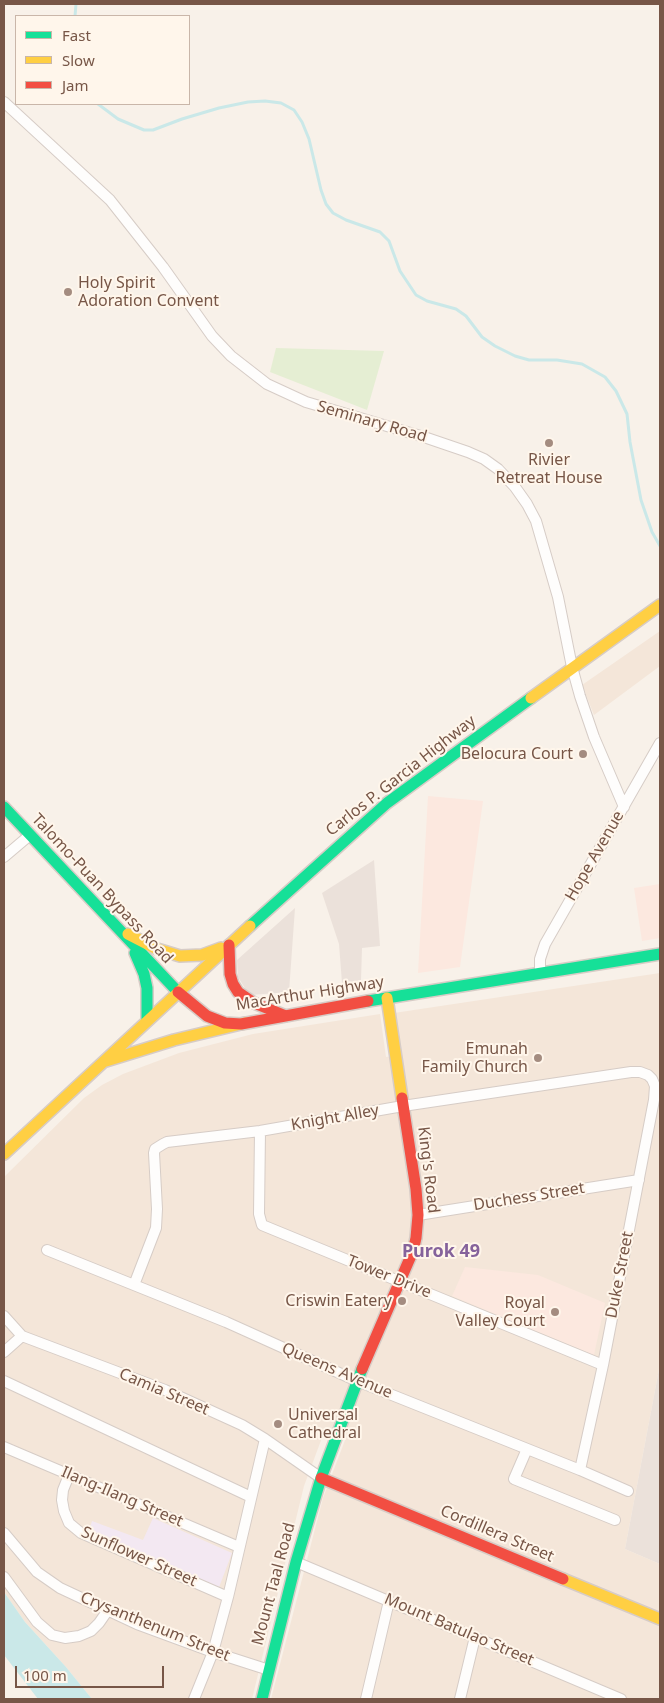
<!DOCTYPE html>
<style>
body{margin:0}
#map{position:relative;width:664px;height:1703px;overflow:hidden;background:#f8f1e9;font-family:"Noto Sans",sans-serif}
canvas{display:block}
.frame{position:absolute;inset:0;border:5px solid #775647;pointer-events:none}
.legend{position:absolute;left:15px;top:15px;width:175px;height:90px;box-sizing:border-box;background:#fff6eb;border:1px solid #c9b6a9;margin:0;padding:6px 9px;list-style:none;font-size:15px;color:#775647}
.legend li{display:flex;align-items:center;gap:10px;height:25px}
.legend b{width:25px;border:1px solid #c9b6a9}
.scale{position:absolute;left:15px;top:1666px;width:149px;height:22px;box-sizing:border-box;border:2px solid #775647;border-top:0;padding-left:6px;font-size:15px;line-height:18px;white-space:nowrap;color:#775647;-webkit-text-stroke:4px #fff6eb;paint-order:stroke}
</style>
<div id="map">
<canvas width="664" height="1703"></canvas>
<div class="frame"></div>
<ul class="legend">
<li><b style="height:6px;background:#16e098"></b>Fast</li>
<li><b style="height:6px;background:#ffcf43"></b>Slow</li>
<li><b style="height:6px;background:#f24e42"></b>Jam</li>
</ul>
<div class="scale">100 m</div>
</div>
<script>
const c = document.querySelector('canvas').getContext('2d');
c.lineJoin = 'round';
function fill(path, color) { c.fillStyle = color; c.fill(path, 'evenodd'); }
const poly = rows => new Path2D(rows.map(r => 'M' + r).join(''));
function strokePath(path, color, width, dash) { c.strokeStyle = color; c.lineWidth = width; c.lineCap = dash ? 'butt' : 'round'; c.setLineDash(dash || []); c.stroke(path); }
function drawText(font, color, halo, rows, align = 'center') {
  c.font = font + ' "Noto Sans",sans-serif'; c.lineWidth = 4; c.setLineDash([]); c.textBaseline = 'middle'; c.strokeStyle = halo; c.fillStyle = color; for (const [text, x, y, turn = 0] of rows) {
    c.save(); c.translate(x, y); c.rotate((+turn || 0) * Math.PI / 180); c.textAlign = isNaN(turn) ? turn : align; if (halo) c.strokeText(text, 0, 0); c.fillText(text, 0, 0); c.restore();
  }
}
fill(poly([
 [660,631,660,666,594,715,582,685],
 [660,973,660,1364,625,1549,660,1564,660,1699,271,1699,323,1498,347,1435,326,1427,304,1486,252,1699,92,1699,66,1667,25,1622,4,1592,4,1177,84,1098,102,1085,123,1074,179,1053,253,1034,380,1014,386,1057,399,1055,394,1013]
]), '#f4e6d9');
fill(poly([
 [428,796,483,801,460,967,418,973],
 [660,884,660,938,642,941,634,888],
 [465,1267,538,1275,605,1303,594,1355,452,1296]
]), '#fce8df');
fill(poly([
 [374,860,380,946,362,948,361,980,342,983,339,944,322,893],
 [295,908,289,992,251,995,246,990,238,977,237,960],
 [660,1364,660,1564,625,1549]
]), '#ebe1da');
fill(poly([
 [153,1518,232,1553,218,1590,89,1531,92,1521,143,1540]
]), '#f3e8f2');
fill(poly([
 [276,348,384,351,367,410,270,372]
]), '#e5eed3');
fill(poly([
 [4,1592,25,1622,66,1667,92,1699,38,1699,4,1655]
]), '#cae8e8');
strokePath(poly([
 [75,16,76,4],
 [98,104,118,119,144,130,153,130,182,119,219,108,248,102,265,101,281,103,294,110,302,122,309,139,321,190,326,204,333,213,346,220,380,232,389,241,400,271,416,295,427,301,456,309,466,316,482,337,495,346,515,356,529,360,557,360,582,364,605,377,616,391,627,414,630,442,641,500,652,532,660,546]
]), '#cae8e8', 3);
const street = poly([
 [4,102,110,200,163,267,212,336,231,356,267,384,306,402,424,437,468,452,484,459,498,469,515,487,527,504,536,521,558,597,572,667,580,696,594,737,624,807],
 [4,857,30,835],
 [540,972,540,959,545,944,660,743],
 [260,1131,259,1214,262,1225,603,1365],
 [418,1215,639,1180],
 [47,1250,226,1322,357,1381,580,1470,628,1491],
 [134,1285,156,1228,157,1209,154,1153,155,1149,163,1144,167,1142,260,1131,403,1106,631,1072,640,1072,648,1075,652,1079,655,1086,654,1100,603,1365,580,1470],
 [4,1316,22,1336,165,1390,242,1425,265,1439,321,1478],
 [4,1352,22,1336],
 [4,1381,251,1497],
 [4,1447,239,1547],
 [527,1449,514,1479,615,1520],
 [69,1475,63,1490,62,1500,64,1511,69,1523,81,1533,228,1597],
 [4,1533,37,1572,60,1588,137,1624,213,1652,269,1670],
 [296,1562,621,1699],
 [4,1577,37,1622,52,1635,65,1638,79,1636,91,1631,99,1623,108,1610],
 [194,1699,213,1652,228,1597,265,1439],
 [366,1699,389,1601],
 [460,1699,475,1637]
]);
const fast = poly([
 [4,807,178,992],
 [250,926,387,803,531,698],
 [135,953,144,974,147,988,147,1020],
 [368,1001,660,954],
 [262,1699,296,1562,321,1478,362,1369]
]);
const slow = poly([
 [531,698,660,605],
 [128,934,157,949,180,956,202,955,221,948],
 [387,998,402,1098],
 [106,1061,174,1040,245,1023],
 [4,1154,250,926],
 [563,1579,660,1619]
]);
const jam = poly([
 [229,945,230,974,233,984,238,992,254,1003,286,1016],
 [178,992,207,1016,225,1023,241,1024,368,1001],
 [362,1369,413,1251,416,1238,418,1215,416,1189,402,1098],
 [321,1478,563,1579]
]);
strokePath(street, '#d6ccc6', 12);
strokePath(fast, '#d7ccc6', 14);
strokePath(slow, '#d7ccc6', 14);
strokePath(jam, '#d7ccc6', 14);
strokePath(street, '#fefdfc', 10);
strokePath(fast, '#16e098', 11);
strokePath(slow, '#ffcf43', 11);
strokePath(jam, '#f24e42', 11);
for (const [x, y, r, color] of [
 [68,292,5,"#a48c80"],
 [549,443,5,"#a48c80"],
 [583,754,5,"#a48c80"],
 [538,1058,5,"#a48c80"],
 [402,1301,5,"#a48c80"],
 [555,1312,5,"#a48c80"],
 [278,1424,5,"#a48c80"]
]) { const dot = new Path2D(); dot.arc(x, y, r, 0, 2 * Math.PI); c.fillStyle = color; c.fill(dot); strokePath(dot, '#fff6eb', 2); }
drawText('16px', '#775647', '#fff6eb', [
 ["Holy Spirit",78,283,"left"],
 ["Adoration Convent",78,301,"left"],
 ["Rivier",549,460,"center"],
 ["Retreat House",549,478,"center"],
 ["Belocura Court",573,754],
 ["Emunah",528,1049],
 ["Family Church",528,1067],
 ["Criswin Eatery",392,1301],
 ["Royal",545,1303],
 ["Valley Court",545,1321],
 ["Universal",288,1415,"left"],
 ["Cathedral",288,1433,"left"]
], 'right');
drawText('16px', '#775647', '#fff6eb', [
 ["Seminary Road",372,422,16],
 ["Carlos P. Garcia Highway",401,776,-38],
 ["Hope Avenue",595,856,-60],
 ["Talomo-Puan Bypass Road",102,889,47],
 ["MacArthur Highway",310,994,-9],
 ["Knight Alley",335,1118,-10],
 ["King's Road",428,1170,83],
 ["Duchess Street",529,1197,-9],
 ["Duke Street",620,1275,-79],
 ["Tower Drive",389,1277,22],
 ["Queens Avenue",337,1371,23],
 ["Camia Street",164,1392,23],
 ["Ilang-Ilang Street",122,1497,23],
 ["Cordillera Street",497,1534,23],
 ["Sunflower Street",139,1557,24],
 ["Mount Taal Road",274,1584,-75],
 ["Crysanthenum Street",155,1627,22],
 ["Mount Batulao Street",459,1630,23]
]);
drawText('bold 18px', '#85629b', '#fff6eb', [
 ["Purok 49",441,1252]
]);
</script>
